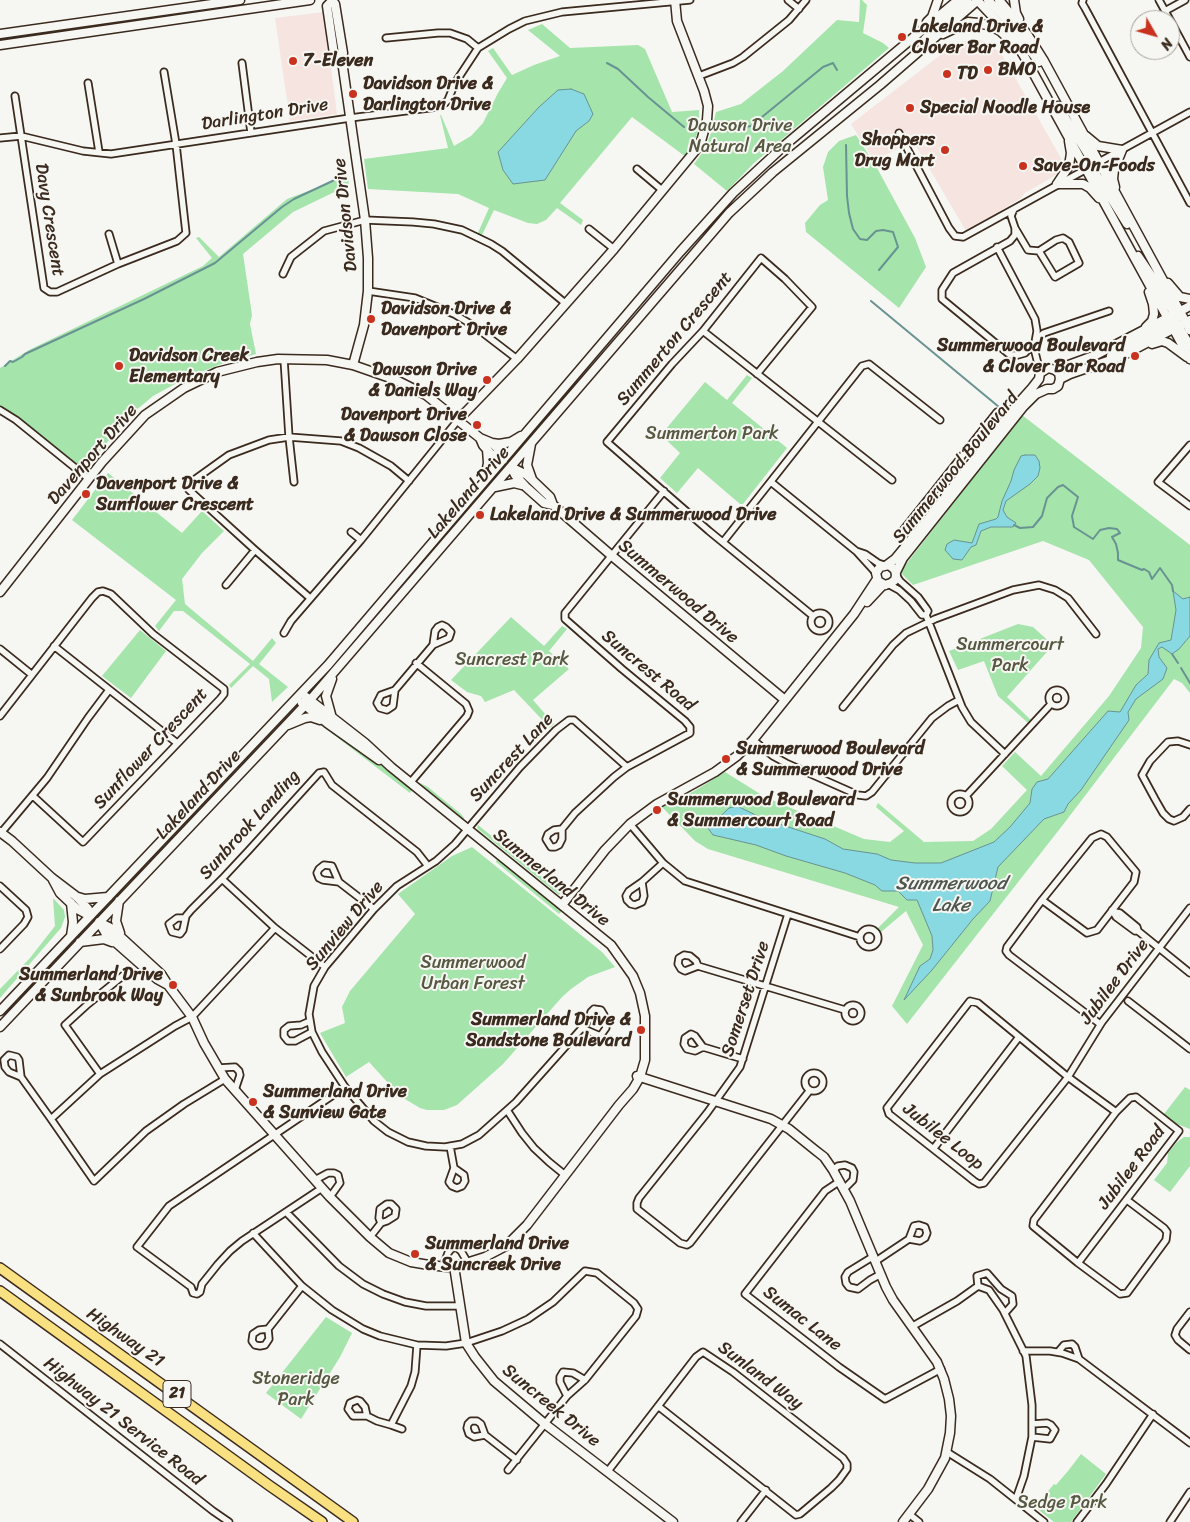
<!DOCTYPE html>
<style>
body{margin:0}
#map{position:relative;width:1190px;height:1522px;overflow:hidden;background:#f6f6f2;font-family:Sriracha,sans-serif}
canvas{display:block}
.north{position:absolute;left:1130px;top:10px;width:50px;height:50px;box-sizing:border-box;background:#f6f6f2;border:1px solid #aba49d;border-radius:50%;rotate:128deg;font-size:14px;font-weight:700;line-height:20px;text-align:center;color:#3b2a1e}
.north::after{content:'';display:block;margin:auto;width:18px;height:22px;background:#c8321e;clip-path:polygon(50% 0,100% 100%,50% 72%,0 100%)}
</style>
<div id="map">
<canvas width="1190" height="1522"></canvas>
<div class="north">N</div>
</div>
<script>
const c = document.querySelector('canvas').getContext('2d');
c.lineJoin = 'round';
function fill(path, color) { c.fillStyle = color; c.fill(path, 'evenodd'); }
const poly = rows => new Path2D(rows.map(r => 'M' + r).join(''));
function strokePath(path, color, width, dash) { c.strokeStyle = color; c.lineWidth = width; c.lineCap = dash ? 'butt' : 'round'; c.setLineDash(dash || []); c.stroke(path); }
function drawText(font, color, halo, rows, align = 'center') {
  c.font = font + ' Sriracha,sans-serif'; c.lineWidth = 4; c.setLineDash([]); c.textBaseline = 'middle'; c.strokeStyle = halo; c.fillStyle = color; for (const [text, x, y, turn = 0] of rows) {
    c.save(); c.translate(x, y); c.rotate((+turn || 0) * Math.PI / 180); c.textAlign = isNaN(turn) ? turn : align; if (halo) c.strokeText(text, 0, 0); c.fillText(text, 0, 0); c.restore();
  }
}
fill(poly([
 [324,12,337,114,290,121,275,18],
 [978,39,992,45,1002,55,1065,165,1061,172,1025,193,1020,199,1003,209,969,236,913,141,874,161,851,124,943,53,961,42]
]), '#f6e4e1');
fill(poly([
 [860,0,862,0,867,5,863,33,883,43,889,48,754,163,727,191,694,164,705,149,711,133,716,112,741,104,783,71,837,20,859,22],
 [542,24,570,48,638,45,645,49,672,112,699,110,699,126,695,140,686,157,632,117,560,203,583,220,581,225,557,208,546,220,537,224,528,223,494,210,481,237,477,235,489,208,458,194,368,189,364,159,448,148,440,115,441,115,454,146,471,136,483,123,498,93,507,78,488,51,493,48,512,75,534,65,560,56,528,30],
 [856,135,877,168,915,238,926,267,899,308,806,232,805,223,820,205,828,200,823,167,828,152,839,141],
 [348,176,349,185,293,212,243,254,252,315,250,324,256,354,226,362,186,378,153,396,128,417,87,467,81,467,22,420,0,406,0,368,29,350,203,266,212,258,196,238,199,237,219,257,287,199],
 [747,375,752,378,732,403,787,448,743,504,740,504,698,468,677,493,660,478,680,453,661,435,705,382,727,400],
 [1022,415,1190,545,1190,693,1182,683,1174,679,1062,826,907,1024,892,1006,923,945,906,911,881,932,877,929,899,907,708,849,695,841,662,807,696,790,725,772,765,797,864,839,890,842,904,831,876,807,878,803,924,842,973,841,991,829,1027,790,1002,766,1015,752,1041,776,1109,696,1141,648,1143,627,1089,560,1043,541,913,585,900,572],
 [108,473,182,533,202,511,224,531,202,553,182,579,185,604,253,661,272,638,276,643,259,664,288,687,272,702,269,679,253,666,231,688,229,685,250,664,183,611,174,611,159,631,155,626,176,600,72,520],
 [511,617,544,646,562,626,567,629,549,651,569,669,533,700,554,724,550,728,514,690,485,702,481,696,467,692,451,680],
 [1018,624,1033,627,1053,645,1007,697,1031,720,1028,723,998,696,984,661,958,670,949,651],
 [140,630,166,651,131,698,102,676],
 [307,720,319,721,399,778,412,789,412,790,410,793,321,725,308,722],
 [420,783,428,787,461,814,464,818,464,821,421,787,419,785],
 [478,825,557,889,563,888,559,895,478,829,477,827],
 [477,829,559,897,559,898,477,832],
 [472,847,602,952,615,967,588,977,571,989,562,997,503,1064,457,1105,444,1110,427,1110,420,1108,400,1096,369,1062,346,1077,320,1033,345,1023,342,1007,350,991,415,914,398,894,452,856],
 [497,859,546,899,552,901,562,909,562,911,559,914,496,862],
 [53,898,64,910,65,917,61,928,0,998,0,989,30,958,55,926],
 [1185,1087,1190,1090,1190,1129,1177,1124,1164,1114],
 [1184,1137,1190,1137,1190,1166,1170,1192,1154,1180,1167,1163,1168,1153,1177,1142],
 [326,1317,352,1333,340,1357,301,1419,266,1393],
 [1081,1454,1106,1474,1071,1522,1054,1522,1035,1507,1054,1484,1056,1485,1068,1471]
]), '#a5e4ab');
const water = poly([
 [571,89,584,94,593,114,589,121,576,131,545,180,513,184,503,170,498,152,539,107,558,90,571,89],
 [1025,455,1035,455,1039,461,1040,468,1038,476,1030,484,1006,501,1003,510,1007,517,1016,523,1013,527,991,527,981,531,976,545,971,547,962,560,953,559,945,550,947,544,954,540,972,543,979,524,996,519,998,517,1002,501,1011,481,1014,470,1021,456,1025,455],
 [1173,591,1183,599,1190,597,1190,636,1179,649,1172,654,1162,647,1158,649,1159,657,1167,668,1163,679,1136,699,1128,712,1129,720,1081,790,1068,804,1064,812,1044,819,998,867,990,901,973,919,932,970,904,1000,920,966,930,959,933,950,932,936,917,900,907,900,898,891,882,891,875,885,845,873,786,856,756,845,713,835,708,828,729,808,737,806,764,819,825,839,843,849,877,854,891,860,915,863,941,863,994,842,1010,827,1030,803,1032,789,1037,782,1048,779,1108,711,1120,712,1136,685,1148,674,1149,660,1159,643,1171,640,1176,610,1173,591]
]);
fill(water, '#88d9e1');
strokePath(water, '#699393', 1);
strokePath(poly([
 [607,63,618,69,648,97,684,127],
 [725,131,751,126,823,67,833,63,837,70],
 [846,145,847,196,849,213,853,229,860,239,867,240,876,231,883,230,893,232,898,247,879,270],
 [871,301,999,407],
 [5,366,10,361,13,362,22,357,25,354,144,299,215,263,282,207,294,199,341,177],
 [1014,525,1020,528,1033,527,1042,516,1047,498,1058,487,1063,485,1078,497,1072,516,1074,527,1093,539,1100,530,1109,528,1117,529,1120,533,1112,537,1116,544,1118,553,1118,560,1142,570,1144,569,1149,572,1152,579,1160,568,1172,585,1173,591],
 [1172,654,1178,663],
 [1181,668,1190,683]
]), '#699393', 2);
const street = poly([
 [788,0,799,9],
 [1083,0,1082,3,1085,8,1190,203],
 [1159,0,1170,20],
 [1165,11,1185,0],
 [1170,20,1190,57],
 [386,38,438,33,450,33,467,39,478,48],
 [242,63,251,133],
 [699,76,733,63,743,57,789,20,806,0],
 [88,83,99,152],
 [15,96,44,288,50,292,57,292,118,264,177,241,186,233,176,144,164,72],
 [899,133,949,228,955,236,963,237,1190,112],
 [0,138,21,136,83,151,111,154,350,118,437,107,445,103,448,100,455,83,478,48,509,29,525,21,562,12,690,0],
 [637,169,662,190],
 [1014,209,1011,216,1015,228,1015,235,1010,241,953,273,942,290,942,299,1010,355,1018,355,1025,353,1039,337,1044,333,1109,311],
 [1015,228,1028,250,1039,251,1055,277,1079,263,1069,242,1063,238,1056,240,1039,251],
 [589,229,614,249],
 [109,234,118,264],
 [997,247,1035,319,1037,331,1034,348,1038,364,1038,369,1040,373],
 [283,274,291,257,324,231,365,220,413,222,434,224,462,230,491,244,502,251,565,303],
 [368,291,415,298,454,314,474,326,517,359],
 [703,331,892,480],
 [284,359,289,437,294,482],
 [757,374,812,307,785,279,761,258,703,331,672,364,607,442,709,531,813,616],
 [0,410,16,420,89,479],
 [1190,445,1158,482,1190,506],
 [771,482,856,551],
 [351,532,361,540],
 [900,534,997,412],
 [723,542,862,366,869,364,940,420],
 [876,573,856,551,865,554,878,563,884,565],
 [896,575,900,581,918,597,926,608,928,611,926,615,962,707,971,722,1005,754],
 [888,584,899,590,911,601,922,615,926,615],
 [226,585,255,550],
 [310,598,255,550,189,490,187,485,229,455,269,440,289,437,341,441,359,448,391,466,409,481],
 '811 622a9 9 0 1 1 18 0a9 9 0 1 1-18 0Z',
 [284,633,291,621,361,540,458,420],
 [54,646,177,743],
 [0,649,31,674],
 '1049 698a8 8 0 1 1 16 0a8 8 0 1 1-16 0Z',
 [395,690,393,706,387,710,380,708,377,703,381,695,395,690,433,645,449,638,451,632,446,627,442,625,438,627,435,631,433,645],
 [843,707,893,645,906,633,935,619,1013,590,1039,585,1055,590,1068,598,1096,634],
 [0,716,92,598,98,592,103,591,111,594,153,634,224,689,224,694,220,699,83,842,33,796],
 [753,740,773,756,786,763,858,795,866,796,872,792,932,718,948,706,959,700],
 [1190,745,1178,741,1168,742,1150,761,1142,775,1155,799,1163,813,1169,819,1174,821,1183,817,1190,809],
 [410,783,467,716,469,711,466,704,416,663],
 '951 803a9 9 0 1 1 18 0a9 9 0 1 1-18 0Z',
 [966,796,1051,704],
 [630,824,663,863,685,881,860,937],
 [562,829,554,830,548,834,546,839,551,847,555,847,559,845,562,839,562,829,575,813,614,777,627,767,690,733,690,727,685,721,622,669,565,619,565,613,664,491],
 [0,834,47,778,88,718,109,690],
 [222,879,275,928,325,967],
 [339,882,332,866,324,865,319,869,317,873,319,878,323,880,339,882,374,909],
 [642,882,644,896,642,902,635,905,631,904,627,900,626,896,629,891,642,882,663,863],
 [0,886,26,910,28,917,24,924,0,949],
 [1042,900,1087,933,1097,930,1134,882,1136,872,1107,837,1101,834,1092,838,1042,900,1007,947,1006,951,1009,955,1100,1024],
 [1112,910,1116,917,1135,931,1138,931,1190,973],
 [1115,912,1120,913,1137,927,1138,931],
 [788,914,740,1067,707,1113,639,1198,637,1203,637,1209,680,1243,687,1245,690,1243,810,1090],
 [186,916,183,930,180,934,172,932,169,924,177,918,185,918,186,916,191,910,222,879,249,850,319,773,324,772,332,785,417,852,428,866],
 '860 938a9 9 0 1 1 18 0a9 9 0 1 1-18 0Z',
 [698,966,685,971,681,969,678,964,679,958,684,955,690,956,696,961,698,966,845,1010],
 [1128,1001,1190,1049],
 '845 1013a8 8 0 1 1 16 0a8 8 0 1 1-16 0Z',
 [594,1009,601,1010,604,1015,606,1028,601,1035,598,1035,582,1028,588,1021,591,1012,594,1009],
 [310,1021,301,1025,289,1026,284,1030,284,1036,288,1041,295,1041,312,1032],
 [582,1028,516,1102,479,1135,462,1144,445,1147,426,1146,408,1142,388,1132,374,1121,345,1087,322,1052,312,1032,309,1014,314,986,325,967,374,909,397,886,436,861,455,844,520,767,556,730,569,720,574,720,627,767],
 [703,1047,695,1051,687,1049,684,1044,685,1038,691,1034,695,1036,703,1047,743,1059],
 [218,1068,235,1067,239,1071,240,1075,235,1090],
 '805 1082a9 9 0 1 1 18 0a9 9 0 1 1-18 0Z',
 [100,1074,65,1025,88,1004,125,974],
 [21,1077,19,1060,17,1057,9,1055,4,1060,5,1067,9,1072,21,1077,51,1119],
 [225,1079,184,1104,146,1131,94,1181,51,1119,100,1074,175,1026,192,1017,275,928],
 [507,1110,522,1133,534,1148,549,1162,565,1175],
 [1116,1112,1068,1077,978,1003,970,1001,887,1108,889,1114,974,1181,979,1184,984,1183,1068,1077,1102,1022,1190,908],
 [450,1146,454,1168,449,1182,452,1186,457,1188,462,1186,465,1181,464,1175,454,1168],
 [934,1148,1019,1037],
 [833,1170,838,1166,845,1165,852,1168,854,1172,853,1180,844,1189],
 [315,1180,328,1173,334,1173,338,1175,340,1183,330,1197],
 [840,1181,825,1191,745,1294,839,1367,885,1399,941,1369],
 [322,1188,242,1241,230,1251,218,1264,202,1284,200,1292,197,1294,193,1293,191,1287,137,1247,169,1206,345,1087],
 [286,1212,339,1266,363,1284,383,1294,405,1302,426,1306,460,1306],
 [253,1233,302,1286,332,1310,363,1329,380,1336,417,1345,446,1346,466,1343,502,1331,528,1319,553,1302,585,1271,597,1273,634,1303,638,1309,636,1316,585,1380,567,1396,508,1470],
 [370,1237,381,1223,387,1221,395,1216,396,1209,391,1204,387,1204,380,1209,379,1218,381,1223],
 [874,1256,848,1272,845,1277,846,1283,849,1287,858,1289,870,1280,881,1274],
 [876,1261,909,1239,920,1241,925,1238,927,1233,925,1227,919,1225,914,1226,909,1239],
 [1078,1263,1179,1131,1136,1097,1130,1098,1116,1112,1034,1220,1033,1226,1078,1263,1120,1294,1127,1293,1166,1240,1167,1232,1164,1228,1127,1200],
 [443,1266,448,1253,451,1249,456,1247,461,1251,468,1263],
 [978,1286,977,1276,987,1273,1001,1289,1012,1296,1013,1304,1005,1313],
 [1190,1312,1177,1329,1175,1335,1178,1340,1190,1350],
 [913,1326,957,1301,978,1286,989,1290,1003,1310,1026,1356,1032,1405,1032,1437,1024,1476,1016,1499],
 [268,1329,269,1339,265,1345,260,1346,255,1345,252,1341,253,1334,259,1330,268,1329,302,1286],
 [0,1344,213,1511,229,1522],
 [1023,1351,1050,1351,1062,1353,1079,1359,1190,1443],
 [1058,1352,1064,1345,1072,1344,1075,1347,1079,1359],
 [567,1396,560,1382,560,1377,563,1372,573,1373,585,1380],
 [367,1416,353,1416,348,1409,350,1403,357,1400,360,1401,365,1407,367,1416,377,1421,391,1425,411,1386,415,1372,417,1345],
 [391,1425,402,1429],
 [485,1435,474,1437,469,1434,467,1428,468,1424,471,1421,477,1421,481,1424,485,1435,517,1460],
 [1032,1437,1050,1439,1055,1430,1051,1425,1047,1423,1032,1424],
 [947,1452,990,1479,1044,1522],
 [608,1471,696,1357,703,1352,733,1372,843,1458,847,1464,847,1469,839,1480,831,1488,800,1514,796,1515,658,1406],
 [909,1514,919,1522],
 [741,1522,766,1490],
 [1077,1522,1106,1484,1153,1414],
 [1170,1522,1190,1492]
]);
const secondary = poly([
 [332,0,335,4,343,53,342,61,365,220,368,258,368,291,364,325,353,365],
 [977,0,1012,37,1024,56,1190,359],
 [988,0,1007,20,1039,62],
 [999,0,1027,34,1044,61,1190,330],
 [1014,0,1016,13,1019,19],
 [332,1,327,6,334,54,342,61],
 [927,22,932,17,938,0],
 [0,34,240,0],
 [943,34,968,22,978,23,991,26,1000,31,1009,39],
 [925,39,967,0],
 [0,45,310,0],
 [1058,106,1089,156,1097,162],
 [1086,136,1098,146,1122,150,1114,170,1113,179,1115,187],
 [1087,168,1094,171,1127,224],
 [1057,184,1083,184,1090,188,1099,198],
 [1057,184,1069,166,1071,153,1069,141],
 [1138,256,1159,287,1177,318],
 [1168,283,1180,297,1190,299],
 [1176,322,1190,346],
 [1146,327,1152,321,1154,314,1153,304,1149,292],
 [1152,344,1162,341,1168,343,1187,357],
 [1111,356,1173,322],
 [1055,370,1096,355,1190,306],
 [1060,379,1070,374,1122,356,1190,320],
 [458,420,517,359,614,249,700,145,707,120,708,106,704,91,677,21,675,0],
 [480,438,483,445,491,454,503,460],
 [492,443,499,444,511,442,521,436],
 [531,444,527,465,532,479],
 [511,467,527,475,550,497,553,505,612,556,785,700],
 [511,467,515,475,526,487,544,503,553,505],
 [485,479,488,463,487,449],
 [495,487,514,483,522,485],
 [887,565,895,559,928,519,1015,407,1032,388,1039,379,1040,373,1048,368,1055,370,1059,373,1060,379,1058,386,1053,389,1047,389,1036,394,1023,407,903,558,896,572],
 [0,592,102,462,145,415,184,388,217,372,257,362,278,359,327,360,353,365,396,380,426,395,480,438,492,443,497,448,503,460],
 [867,602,882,586,891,583,895,580,896,575,895,570,889,565,880,567,876,573,878,581,885,585],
 [332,679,326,696,332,718],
 [302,703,327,723,379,760],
 [288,725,305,718,311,717,320,720],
 [0,832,12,841,52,878,77,897,88,909,90,916],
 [53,880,60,893,77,909,90,916],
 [78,897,85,899,108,897],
 [119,901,116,921,120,933],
 [71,903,73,922,71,936],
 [562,905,605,850,630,824,657,804,715,772,737,756,753,740,854,614,877,579],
 [99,922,111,928,161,974,168,985,192,1017,204,1043,225,1079,330,1197,370,1237,389,1253,411,1262,429,1265,447,1267,463,1264,485,1257,506,1246,527,1225,619,1105,633,1089,640,1077,645,1060,645,1016,640,993,633,976,611,945,391,767,365,743,306,697],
 [99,922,106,934,157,979,166,984],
 [80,942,104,939,112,942],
 [0,1011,328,665,680,252,733,193,785,145,958,0],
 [0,1027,310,700,729,213,773,172,880,85,978,0],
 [637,1076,771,1119,789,1129,815,1150,824,1157,833,1170,850,1201,886,1287,893,1300,937,1362,944,1379,949,1399,951,1416,950,1433,945,1458,928,1489,903,1522],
 [454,1266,466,1343,475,1357,494,1381,545,1424,673,1522]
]);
const primary = poly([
 [0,1268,353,1522],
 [0,1291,270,1486,322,1522]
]);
strokePath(street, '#3b2a1e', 9);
strokePath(secondary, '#3b2a1e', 11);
strokePath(primary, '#3b2a1e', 12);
strokePath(street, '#f6f6f2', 5.5);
strokePath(secondary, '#f6f6f2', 8);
strokePath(primary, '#f9e181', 9);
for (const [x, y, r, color] of [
 [902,37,5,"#c8321e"],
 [293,61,5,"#c8321e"],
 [988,70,5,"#c8321e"],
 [947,74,5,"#c8321e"],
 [353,94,5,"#c8321e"],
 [910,108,5,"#c8321e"],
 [945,150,5,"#c8321e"],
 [1023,166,5,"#c8321e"],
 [371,319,5,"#c8321e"],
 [1135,356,5,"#c8321e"],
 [119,366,5,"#c8321e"],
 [487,380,5,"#c8321e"],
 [477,425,5,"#c8321e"],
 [86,494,5,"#c8321e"],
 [480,515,5,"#c8321e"],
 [726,759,5,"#c8321e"],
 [657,810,5,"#c8321e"],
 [173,985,5,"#c8321e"],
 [641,1030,5,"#c8321e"],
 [253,1102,5,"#c8321e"],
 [415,1254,5,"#c8321e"]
]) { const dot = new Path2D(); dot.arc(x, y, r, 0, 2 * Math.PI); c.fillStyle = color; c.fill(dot); strokePath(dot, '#f6f6f2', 2); }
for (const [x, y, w] of [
 [177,1394,28]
]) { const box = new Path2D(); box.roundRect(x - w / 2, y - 13.5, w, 27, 4); c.fillStyle = '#f6f6f2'; c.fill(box); strokePath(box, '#3b2a1e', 1); }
drawText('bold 16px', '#3b2a1e', null, [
 ["21",177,1394]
]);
drawText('bold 18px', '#3b2a1e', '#f6f6f2', [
 ["Lakeland Drive &",912,27],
 ["Clover Bar Road",912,48],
 ["7-Eleven",303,61],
 ["BMO",998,70],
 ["TD",957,74],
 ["Davidson Drive &",363,84],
 ["Darlington Drive",363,105],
 ["Special Noodle House",920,108],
 ["Shoppers",935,140,"right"],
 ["Drug Mart",935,161,"right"],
 ["Save-On-Foods",1033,166],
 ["Davidson Drive &",381,309],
 ["Davenport Drive",381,330],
 ["Summerwood Boulevard",1125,346,"right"],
 ["& Clover Bar Road",1125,367,"right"],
 ["Davidson Creek",129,356],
 ["Elementary",129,377],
 ["Dawson Drive",477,370,"right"],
 ["& Daniels Way",477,391,"right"],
 ["Davenport Drive",467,415,"right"],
 ["& Dawson Close",467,436,"right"],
 ["Davenport Drive &",96,484],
 ["Sunflower Crescent",96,505],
 ["Lakeland Drive & Summerwood Drive",490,515],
 ["Summerwood Boulevard",736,749],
 ["& Summerwood Drive",736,770],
 ["Summerwood Boulevard",667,800],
 ["& Summercourt Road",667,821],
 ["Summerland Drive",163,975,"right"],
 ["& Sunbrook Way",163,996,"right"],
 ["Summerland Drive &",631,1020,"right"],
 ["Sandstone Boulevard",631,1041,"right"],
 ["Summerland Drive",263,1092],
 ["& Sunview Gate",263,1113],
 ["Summerland Drive",425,1244],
 ["& Suncreek Drive",425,1265]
], 'left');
drawText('18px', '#3b2a1e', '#f6f6f2', [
 ["Darlington Drive",265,115,-9],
 ["Davidson Drive",346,215,-96],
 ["Davy Crescent",49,220,81],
 ["Summerton Crescent",675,339,-50],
 ["Davenport Drive",93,455,-49],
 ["Summerwood Boulevard",956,468,-51],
 ["Lakeland Drive",469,493,-49],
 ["Summerwood Drive",678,592,40],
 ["Suncrest Road",648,671,40],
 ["Sunflower Crescent",151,749,-47],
 ["Suncrest Lane",512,758,-47],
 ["Lakeland Drive",199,795,-47],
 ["Sunbrook Landing",250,825,-48],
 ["Summerland Drive",551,878,39],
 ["Sunview Drive",345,926,-50],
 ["Jubilee Drive",1115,982,-53],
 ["Somerset Drive",746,999,-72],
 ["Jubilee Loop",943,1137,38],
 ["Jubilee Road",1132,1168,-53],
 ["Sumac Lane",802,1319,38],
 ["Highway 21",125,1338,35],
 ["Sunland Way",760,1376,37],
 ["Suncreek Drive",551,1406,39],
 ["Highway 21 Service Road",123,1422,38]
]);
drawText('18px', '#565841', '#f6f6f2', [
 ["Dawson Drive",740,126],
 ["Natural Area",740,147],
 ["Summerton Park",712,434],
 ["Summercourt",1010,645],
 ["Park",1010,666],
 ["Suncrest Park",512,660],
 ["Summerwood",473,963],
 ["Urban Forest",473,984],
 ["Stoneridge",296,1379],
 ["Park",296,1400],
 ["Sedge Park",1062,1503]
]);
drawText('italic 19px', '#4e564f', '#f6f6f2', [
 ["Summerwood",951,884],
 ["Lake",951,906]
]);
</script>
